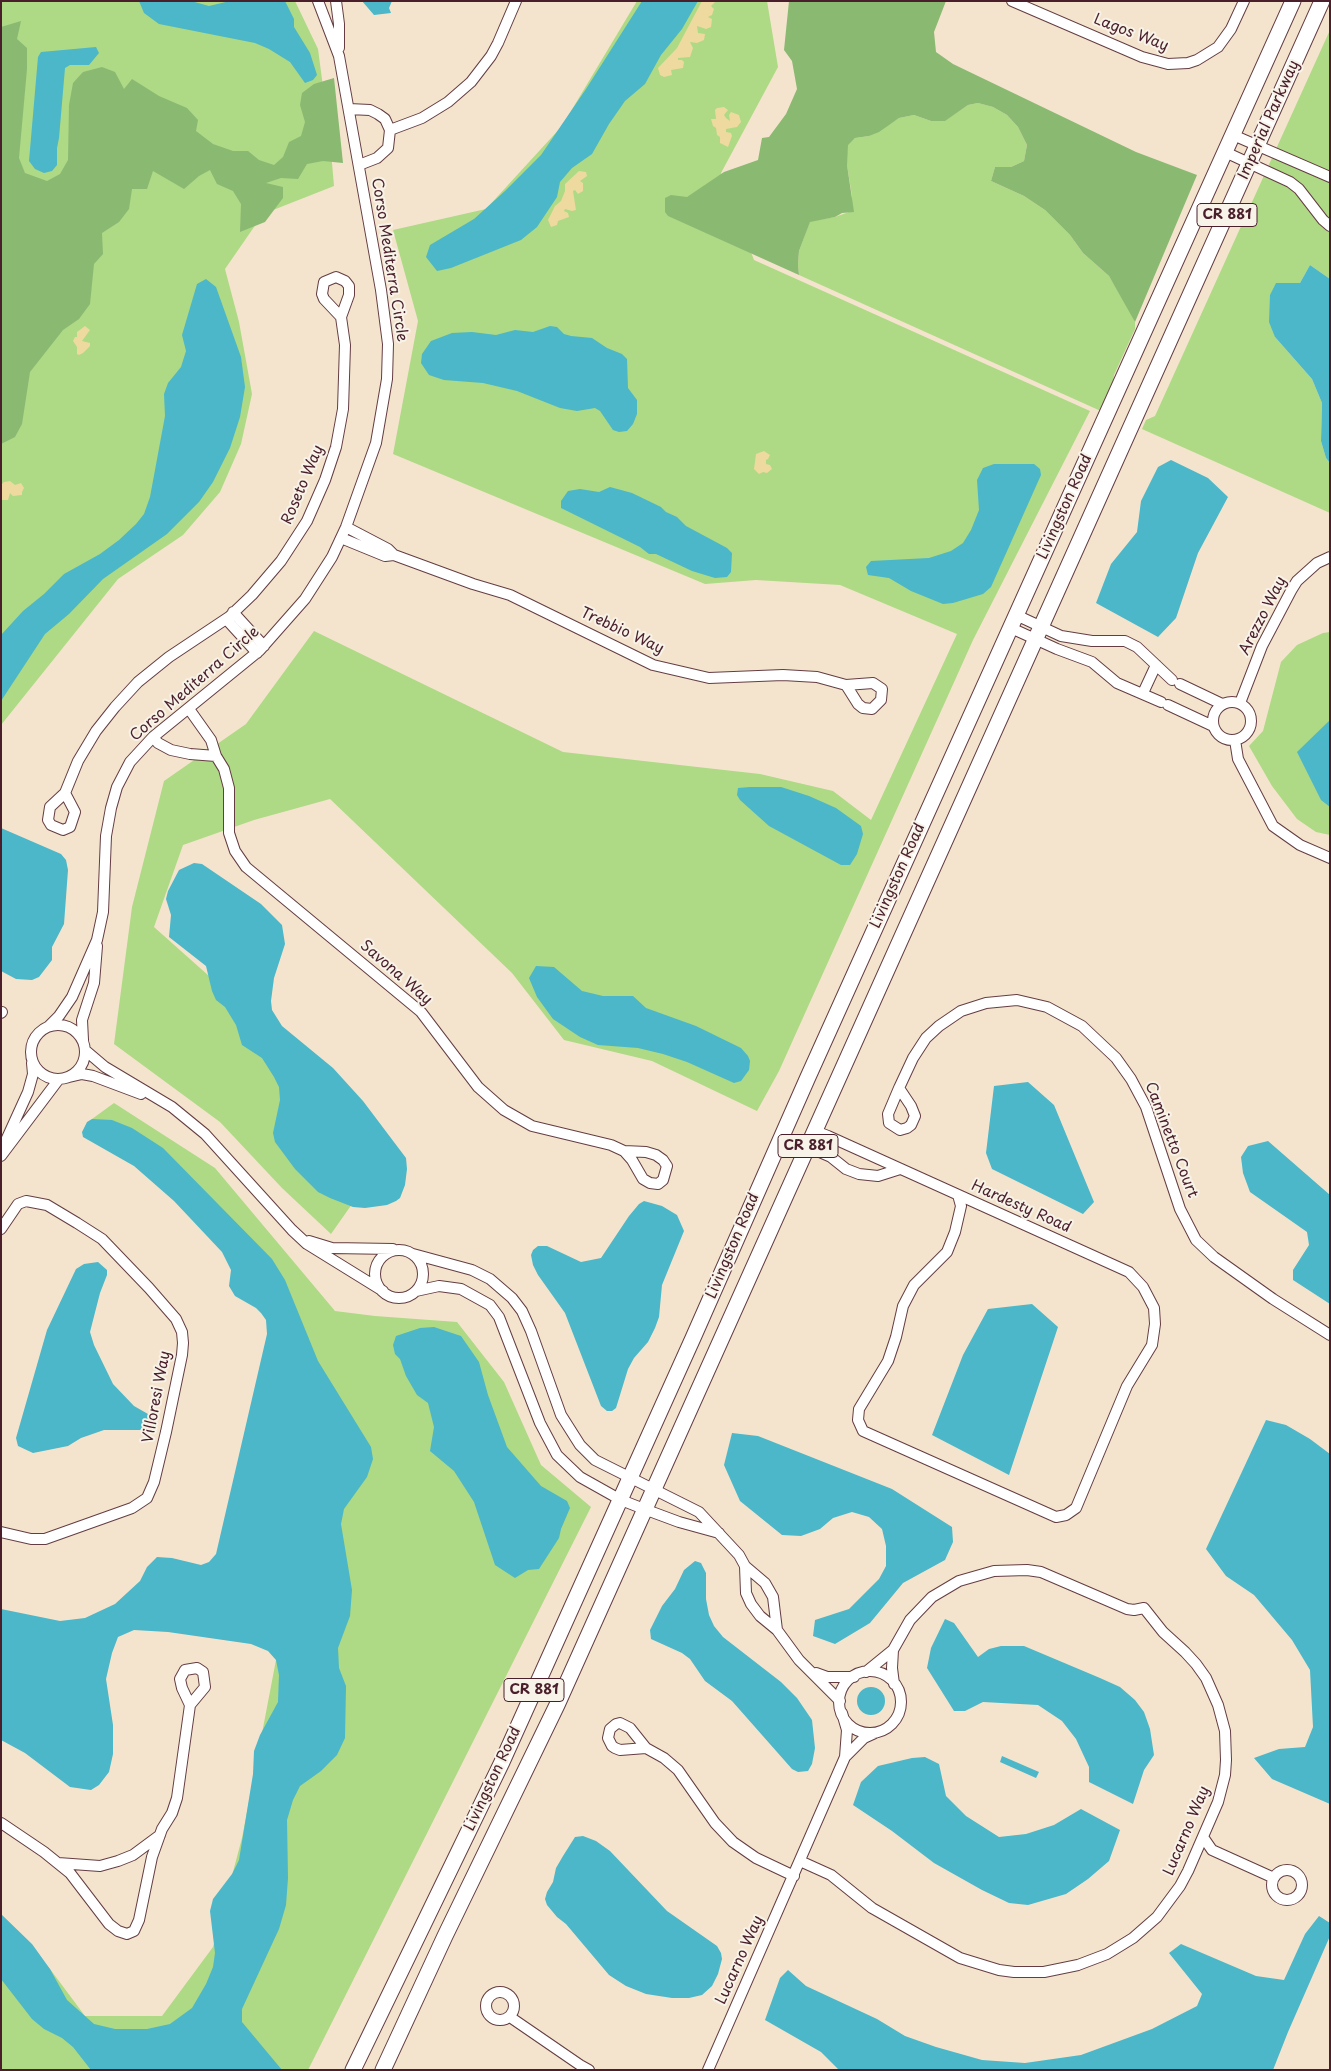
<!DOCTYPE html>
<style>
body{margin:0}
#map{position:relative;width:1331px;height:2071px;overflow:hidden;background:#f4e4cd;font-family:"Playpen Sans",sans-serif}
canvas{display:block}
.frame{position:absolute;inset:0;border:2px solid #4a1f2b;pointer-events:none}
</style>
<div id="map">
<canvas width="1331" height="2071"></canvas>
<div class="frame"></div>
</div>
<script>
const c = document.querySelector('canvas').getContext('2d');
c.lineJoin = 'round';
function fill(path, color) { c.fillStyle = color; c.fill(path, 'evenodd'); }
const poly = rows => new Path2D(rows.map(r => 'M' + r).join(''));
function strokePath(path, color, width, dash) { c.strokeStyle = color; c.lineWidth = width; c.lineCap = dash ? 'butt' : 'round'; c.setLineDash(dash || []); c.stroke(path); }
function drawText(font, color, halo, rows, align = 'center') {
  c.font = font + ' "Playpen Sans",sans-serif'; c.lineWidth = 4; c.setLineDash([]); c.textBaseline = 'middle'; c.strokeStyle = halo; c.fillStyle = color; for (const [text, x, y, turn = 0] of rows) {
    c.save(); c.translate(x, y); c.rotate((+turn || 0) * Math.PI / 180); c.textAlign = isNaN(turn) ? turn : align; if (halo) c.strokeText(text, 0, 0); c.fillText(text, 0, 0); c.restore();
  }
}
fill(poly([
 [1,1,295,1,318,49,330,140,334,186,263,214,225,269,239,322,252,394,241,444,220,492,183,535,118,579,1,725],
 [637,1,767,1,778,67,721,173,754,260,1090,411,973,640,779,1071,757,1111,652,1061,564,1040,512,973,330,799,254,820,183,845,154,927,209,976,364,1187,331,1234,282,1188,220,1122,114,1044,132,907,164,781,246,724,314,631,563,752,760,774,833,791,871,820,957,634,840,585,756,580,705,584,393,454,418,321,393,230,486,209,562,126],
 [1330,30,1330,279,1310,265,1300,283,1276,283,1275,337,1312,379,1322,403,1321,441,1326,458,1330,463,1330,513,1142,429,1146,420,1155,416],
 [978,103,993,107,1007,115,1018,127,1027,145,1024,161,1011,167,995,167,991,181,1024,196,1045,210,1070,235,1083,253,1109,276,1132,314,1135,322,1135,329,1114,375,1112,393,1103,412,799,275,798,264,799,251,810,221,835,217,849,212,852,196,847,165,847,145,855,138,869,136,899,118,914,115,931,121,944,121,968,105],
 [1330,632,1330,835,1316,832,1297,819,1272,786,1249,746,1263,731,1281,662,1297,645,1323,633],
 [114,1103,215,1168,335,1311,375,1316,457,1322,504,1382,541,1465,591,1507,308,2070,1,2070,1,1915,50,1969,85,2016,162,2016,213,1947,242,1838,276,1660,285,1418,265,1290,191,1197,92,1119]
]), '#aed985');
fill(poly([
 [789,1,946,1,934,32,936,52,953,64,1136,152,1197,175,1135,322,1109,276,1083,253,1070,235,1045,210,1024,196,991,181,995,167,1011,167,1024,161,1027,145,1018,127,1007,115,993,107,978,103,968,105,945,121,931,121,914,115,899,118,879,132,869,136,855,138,848,145,847,165,854,212,842,213,835,217,810,222,799,251,798,264,799,275,668,216,665,212,665,198,671,195,687,197,724,172,758,160,762,138,769,137,786,114,797,89,792,61,784,50],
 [21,21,17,39,27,48,27,69,19,158,25,173,47,181,60,174,68,160,69,105,73,83,83,72,102,67,115,72,124,89,132,79,159,96,187,108,198,120,196,131,213,144,233,151,248,151,259,160,274,165,283,157,289,142,301,136,305,122,300,105,302,93,314,84,334,78,343,163,323,161,307,164,298,179,281,178,266,183,283,187,283,198,265,222,240,232,241,204,233,191,217,184,210,170,199,176,184,189,153,171,147,189,132,189,129,209,119,222,102,233,103,254,94,264,90,304,79,319,63,330,30,372,22,424,15,437,1,444,1,27]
]), '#8ab972');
fill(poly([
 [702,1,716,1,711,6,714,9,712,15,708,17,712,19,711,27,706,29,697,26,698,33,705,34,704,40,697,43,690,42,693,48,690,57,678,58,678,60,682,60,684,62,683,68,671,70,672,75,664,77,660,75,658,68,677,48],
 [724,107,728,110,724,115,726,118,730,121,729,115,731,112,739,115,741,122,737,127,726,129,726,132,731,133,732,136,728,147,720,143,720,137,717,135,716,128,713,126,711,119,716,119,715,110,717,108],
 [579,171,586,172,587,176,580,181,583,183,583,191,578,194,575,190,573,191,576,210,572,211,565,209,564,211,568,213,569,217,558,221,557,225,551,227,548,220,555,206,561,201,565,191,565,184],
 [85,326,90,330,82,341,90,343,90,346,83,353,79,355,77,354,77,347,73,341,75,337,77,337,77,332],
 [764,451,770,455,768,459,766,460,766,464,770,465,772,469,767,473,763,472,759,474,754,469,756,454],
 [10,481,15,485,21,483,24,488,22,492,22,495,13,496,10,493,8,500,2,500,1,485,4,482]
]), '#eeda9e');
fill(poly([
 [139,1,191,1,209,6,230,1,285,1,294,19,294,27,310,53,317,75,313,80,305,83,290,62,269,49,255,43,159,24,144,13],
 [362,1,392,1,389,8,391,13,374,15],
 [642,1,698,1,682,29,661,55,645,84,625,101,609,124,592,154,572,168,560,182,557,197,537,227,521,240,451,268,437,271,426,257,430,245,474,219,505,191,541,155,586,89],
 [96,47,99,53,89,65,70,65,65,68,59,138,57,148,57,165,52,171,44,173,35,169,29,161,38,57,41,52],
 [1310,265,1330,279,1330,463,1326,458,1321,441,1322,403,1312,379,1275,337,1269,322,1270,295,1276,283,1300,283],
 [206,279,216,287,241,357,245,387,240,417,230,448,213,482,199,502,167,534,103,579,69,614,45,634,1,701,1,635,23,611,44,594,64,574,100,554,119,540,136,524,144,514,150,497,165,416,164,394,168,383,181,367,186,351,182,335,197,284],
 [550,326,557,327,564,334,571,336,592,338,607,348,622,354,627,359,628,388,637,400,637,414,633,424,627,431,619,432,613,430,600,411,595,408,577,411,560,408,517,391,483,383,444,380,429,375,421,363,422,354,431,341,452,333,472,332,496,335,515,330,533,332],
 [1171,460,1208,478,1228,497,1198,553,1176,618,1158,637,1096,603,1111,564,1137,532,1141,501,1158,467],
 [994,464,1034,464,1040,469,1041,475,991,587,983,594,953,603,943,604,911,591,889,578,868,575,866,567,871,561,929,558,951,551,963,543,971,530,979,510,977,480,983,468],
 [610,487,632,493,661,507,666,512,677,517,686,526,727,548,732,553,731,572,727,577,715,578,692,571,656,554,649,554,640,547,561,508,561,501,568,491,580,489,599,492],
 [1330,720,1330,807,1321,800,1297,752],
 [750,787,781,787,809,796,836,808,861,826,863,834,857,854,850,865,841,865,769,826,740,800,737,795,738,788],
 [1,828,61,854,66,860,68,870,64,924,52,947,52,960,39,977,32,980,16,979,1,971],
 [194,863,202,864,261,904,282,925,285,944,274,978,271,1001,272,1010,282,1026,333,1068,363,1101,406,1158,407,1169,405,1185,400,1198,396,1201,387,1205,365,1208,353,1207,330,1198,318,1192,295,1169,275,1142,273,1133,280,1100,279,1087,274,1077,262,1058,242,1045,236,1025,225,1007,216,1000,212,991,206,966,169,937,171,915,166,899,168,891,179,870],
 [536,966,554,967,582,991,603,996,633,996,646,1008,696,1026,741,1048,748,1056,750,1061,749,1070,741,1081,734,1083,687,1062,663,1054,638,1048,598,1045,580,1037,553,1019,537,997,529,978],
 [1028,1082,1054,1105,1094,1202,1083,1214,992,1169,986,1153,994,1086],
 [92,1119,112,1120,132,1128,163,1148,272,1259,285,1280,318,1361,371,1447,373,1459,367,1477,344,1509,341,1524,352,1590,350,1616,338,1648,339,1668,346,1686,345,1738,337,1755,321,1771,300,1786,293,1800,287,1820,288,1878,286,1905,279,1929,242,2009,242,2022,282,2070,91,2070,73,2047,62,2038,44,2029,32,2019,1,1979,1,1914,32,1944,50,1969,67,2000,94,2024,115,2029,147,2029,170,2024,192,2008,206,1984,213,1967,215,1953,210,1911,213,1899,232,1874,239,1860,253,1774,254,1751,260,1735,278,1702,279,1675,276,1660,268,1651,251,1644,168,1632,134,1630,118,1637,112,1653,106,1679,113,1725,113,1754,109,1772,99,1785,91,1790,70,1787,25,1753,1,1740,1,1609,60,1621,85,1618,115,1604,140,1581,147,1567,157,1557,172,1558,201,1565,209,1562,216,1554,267,1334,266,1320,261,1313,256,1308,235,1296,229,1286,231,1270,222,1252,174,1201,134,1166,83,1137,82,1132,87,1122],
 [1268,1141,1330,1195,1330,1304,1293,1280,1293,1270,1309,1245,1307,1232,1250,1192,1243,1173,1241,1157,1248,1146],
 [644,1201,662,1206,677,1215,684,1231,662,1285,659,1317,655,1328,648,1342,634,1358,628,1369,616,1408,612,1411,607,1411,601,1406,565,1313,538,1275,533,1265,531,1255,533,1250,538,1246,547,1246,581,1262,601,1258,629,1216,639,1204],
 [98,1262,107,1270,107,1275,100,1293,90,1332,94,1345,113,1384,134,1406,148,1414,150,1420,147,1426,140,1430,104,1430,81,1438,68,1446,33,1453,18,1446,16,1438,47,1330,76,1269,84,1264],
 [1032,1304,1058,1327,1009,1475,932,1435,963,1355,988,1309],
 [434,1327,461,1336,479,1362,488,1395,507,1447,541,1486,567,1501,570,1508,561,1529,559,1538,539,1569,528,1570,515,1578,495,1565,474,1502,454,1471,430,1451,434,1427,428,1403,417,1395,406,1376,400,1359,395,1354,393,1345,396,1336,420,1328],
 [1266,1420,1286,1425,1310,1439,1330,1454,1330,1804,1272,1779,1254,1758,1279,1749,1305,1747,1313,1727,1310,1670,1292,1640,1254,1595,1226,1576,1206,1549],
 [732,1433,758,1436,892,1489,952,1527,953,1542,945,1560,903,1583,870,1623,835,1644,813,1636,815,1620,849,1609,879,1579,886,1566,886,1546,882,1529,869,1517,852,1512,833,1518,820,1529,801,1536,782,1535,740,1501,724,1465],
 [695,1561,701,1563,706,1573,706,1599,709,1615,714,1626,723,1637,781,1682,797,1698,812,1720,815,1748,812,1764,808,1771,798,1772,792,1769,732,1701,705,1681,690,1659,682,1653,651,1639,650,1630,662,1606,675,1589,684,1570],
 [945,1619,954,1623,978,1657,989,1649,1001,1646,1024,1646,1100,1678,1120,1687,1135,1700,1144,1712,1150,1729,1154,1755,1144,1770,1133,1804,1089,1782,1089,1767,1076,1739,1062,1721,1038,1705,983,1702,965,1711,954,1711,927,1668,931,1648],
 '857 1701a14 14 0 1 1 28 0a14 14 0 1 1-28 0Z',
 [1002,1756,1039,1772,1036,1778,1000,1762],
 [925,1757,939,1764,946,1796,966,1816,999,1837,1026,1834,1054,1825,1081,1809,1120,1830,1109,1861,1088,1879,1066,1894,1028,1905,1009,1903,982,1890,934,1863,892,1831,853,1805,861,1782,878,1766,912,1758],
 [583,1836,596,1841,610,1851,667,1911,717,1946,721,1953,722,1959,718,1974,712,1986,702,1995,689,1998,672,1998,646,1994,626,1986,609,1975,566,1924,557,1917,547,1905,545,1899,547,1892,553,1882,556,1868,563,1856,575,1837],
 [1319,1916,1330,1923,1330,1936,1288,2032,1273,2070,839,2070,821,2052,765,2020,780,1978,788,1970,806,1986,877,2019,905,2036,936,2047,982,2060,1025,2063,1081,2055,1152,2029,1197,2006,1202,1994,1169,1953,1181,1944,1256,1976,1284,1980,1305,1934]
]), '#4bb7c8');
const minor = poly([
 [336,1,339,24,339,48],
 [1012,1,1142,57,1168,64,1188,63,1197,60,1218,47,1231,29,1244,1],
 [349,109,370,110,378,114,385,119,390,130,388,148,377,158,359,165],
 [390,130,422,118,448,102,471,82,491,56,498,43,516,1],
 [1233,135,1330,177],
 [1225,152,1290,182,1299,189,1323,220,1330,226],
 [346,527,388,549,394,555,473,584,510,595,653,665,709,678,783,675,817,677,846,685,873,683,882,689,881,700,872,709,863,708,858,704,846,685],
 [341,538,385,556,394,555],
 [233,612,264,646],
 [1016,615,1061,636,1092,641,1125,641,1137,647,1172,680],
 [226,619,257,653],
 [1011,628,1057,649,1092,662,1117,683,1161,702],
 [1180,684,1222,704],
 [1143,693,1156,665],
 '1213 721a19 19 0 1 1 38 0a19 19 0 1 1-38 0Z',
 [1240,703,1262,646,1292,589,1297,581,1317,563,1330,557],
 [1168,705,1213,726],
 [189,709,211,740,216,756,224,769,229,788,229,833,235,851,246,867,421,1012,478,1087,504,1110,532,1126,611,1145,624,1151,632,1160,643,1179,650,1183,658,1184,663,1180,667,1166,663,1160,656,1155,646,1152,624,1151],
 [153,737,158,743,171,750,190,754,216,756],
 [1235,740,1238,759,1273,826,1300,845,1330,858],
 [65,793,75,812,70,827,63,830,51,825,48,820,50,807,65,793,78,761,96,731,115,707,138,682,169,657,229,617,252,595,281,561,307,521,325,480,336,447,343,409,345,345,341,317,349,295,349,286,345,281,336,277,324,282,322,294,324,299,341,317],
 [1,1013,2,1012],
 '31 1052a27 27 0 1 1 54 0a27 27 0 1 1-54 0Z',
 [49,1026,59,1016,72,997,97,940,103,912,106,836,111,808,117,787,130,762,153,737,260,650,305,599,332,557,346,527,376,443,387,379,388,344,381,290,339,56,318,1],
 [83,1040,82,1020,94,983,97,946],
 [85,1050,105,1067,172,1107,205,1134,292,1230,307,1244,383,1291],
 [69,1077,82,1074,93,1076,141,1094],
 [899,1088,911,1106,915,1116,911,1125,907,1128,900,1130,889,1123,888,1114,899,1088,913,1058,926,1038,939,1026,961,1011,986,1003,1017,1000,1047,1007,1082,1026,1116,1058,1131,1079,1146,1107,1180,1209,1196,1240,1214,1257,1273,1299,1330,1335],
 [815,1131,828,1136,1129,1272,1143,1287,1154,1308,1155,1324,1152,1345,1127,1386,1076,1508,1066,1515,1056,1517,863,1431,858,1420,859,1409,888,1361,896,1337,903,1306,914,1285,947,1252,955,1232,961,1206,958,1195],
 [3,1147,28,1092,33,1074,32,1063],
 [808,1147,831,1157,846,1169,859,1174,878,1176,900,1169],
 [1,1156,59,1079],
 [1,1229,18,1204,26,1201,47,1205,77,1223,102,1239,149,1288,176,1319,182,1332,183,1343,182,1355,166,1432,154,1482,147,1498,132,1508,45,1539,31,1539,1,1532],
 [309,1241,332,1248,393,1249],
 '375 1274a24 24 0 1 1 48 0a24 24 0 1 1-48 0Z',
 [413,1254,472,1270,490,1279,512,1298,522,1311,531,1331,561,1415,580,1445,595,1460,699,1512,739,1555,745,1566,746,1593,751,1604,760,1616,777,1630,799,1660,840,1701],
 [416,1291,439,1286,461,1289,490,1305,499,1317,540,1423,557,1455,580,1477,621,1500,644,1509,679,1522,719,1533],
 [745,1566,765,1583,773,1597,777,1630],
 [893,1650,892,1668,894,1684],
 '839 1702a31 31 0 1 1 62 0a31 31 0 1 1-62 0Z',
 [816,1673,827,1677,854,1677],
 [646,1748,620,1750,615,1748,612,1746,608,1738,610,1729,616,1724,620,1723,630,1728,646,1748,664,1758,678,1770,715,1823,733,1842,756,1858,794,1876],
 [846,1756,864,1738,875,1733],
 [1,1823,44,1852,70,1873,109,1924,118,1931,127,1934,134,1931,139,1920,152,1857,162,1829,172,1813,177,1798,190,1705,205,1687,203,1672,197,1668,185,1670,180,1679,182,1688,190,1705],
 [1203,1837,1212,1850,1274,1878],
 [800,1861,831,1875,872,1908,960,1958,999,1970,1014,1972,1044,1972,1078,1965,1107,1954,1133,1938,1157,1917,1180,1886,1188,1871,1218,1802,1225,1775,1226,1760,1225,1731,1218,1705,1206,1678,1196,1664,1185,1652,1163,1632,1144,1608,1134,1610,1127,1609,1041,1572,1027,1570,994,1571,959,1581,932,1597,910,1620,893,1650,866,1672],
 [58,1863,100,1866,118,1861,133,1855,160,1835],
 '1272 1885a15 15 0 1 1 30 0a15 15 0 1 1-30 0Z',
 '486 2006a14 14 0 1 1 28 0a14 14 0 1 1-28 0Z',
 [510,2017,580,2065,589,2070],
 [708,2070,845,1757,847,1730,842,1713]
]);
const primary = poly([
 [353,2070,502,1762,693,1338,808,1077,1293,1],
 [383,2070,445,1936,557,1705,1322,1]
]);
strokePath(minor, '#643d43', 12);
strokePath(primary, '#643d43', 17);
strokePath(minor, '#fff', 10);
strokePath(primary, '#fff', 15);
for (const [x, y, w] of [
 [1227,215,60],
 [808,1146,60],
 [534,1690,60]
]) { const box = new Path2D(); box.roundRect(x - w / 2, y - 11.5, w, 23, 4); c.fillStyle = '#f7f3e8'; c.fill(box); strokePath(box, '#4a1f2b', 1); }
drawText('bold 14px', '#4a1f2b', null, [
 ["CR 881",1227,215],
 ["CR 881",808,1146],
 ["CR 881",534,1690]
]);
drawText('15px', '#4a1f2b', '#f7f3e8', [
 ["Lagos Way",1131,33,21],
 ["Imperial Parkway",1269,120,-66],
 ["Corso Mediterra Circle",389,260,81],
 ["Roseto Way",303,485,-67],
 ["Livingston Road",1065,507,-66],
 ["Arezzo Way",1263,616,-63],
 ["Trebbio Way",622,631,25],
 ["Corso Mediterra Circle",195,684,-41],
 ["Livingston Road",898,876,-66],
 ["Savona Way",396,973,41],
 ["Caminetto Court",1171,1140,69],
 ["Hardesty Road",1021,1207,24],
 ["Livingston Road",733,1246,-67],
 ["Villoresi Way",157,1397,-79],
 ["Livingston Road",493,1779,-65],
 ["Lucarno Way",1187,1831,-67],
 ["Lucarno Way",740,1960,-66]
]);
</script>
